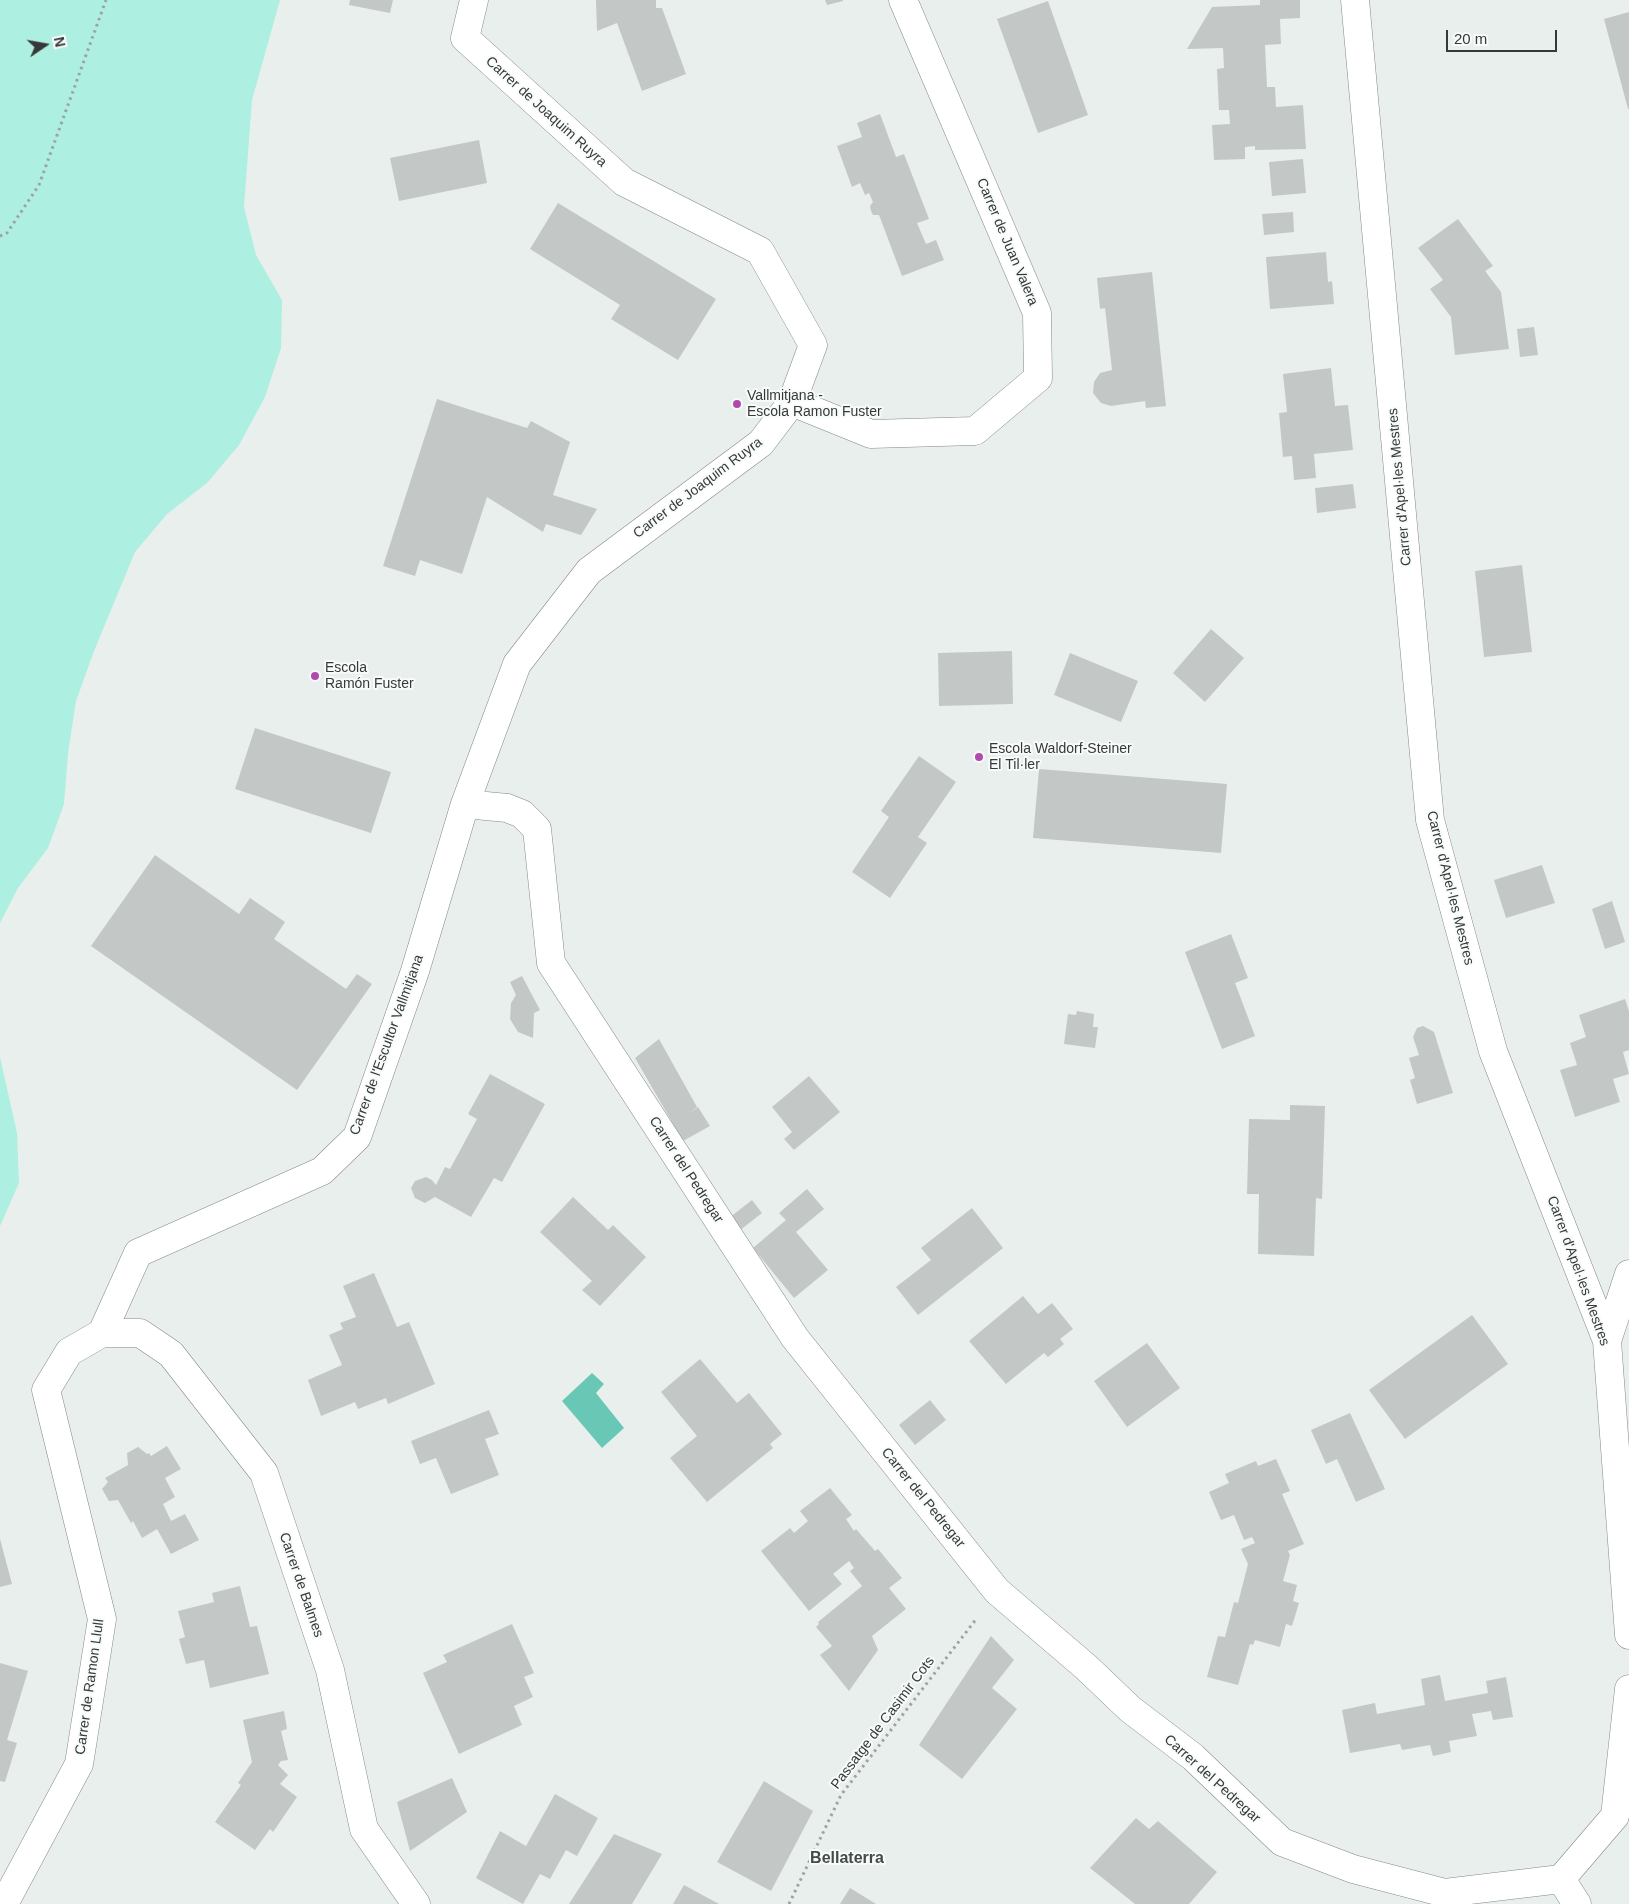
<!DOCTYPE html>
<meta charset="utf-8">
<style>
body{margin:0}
#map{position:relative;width:1629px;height:1904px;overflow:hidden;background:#e9efed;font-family:Arial,sans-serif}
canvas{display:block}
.north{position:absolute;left:20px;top:20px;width:50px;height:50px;-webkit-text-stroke:4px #f7fcfb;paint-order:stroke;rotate:78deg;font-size:14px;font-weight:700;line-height:20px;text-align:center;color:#373938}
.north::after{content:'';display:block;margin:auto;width:18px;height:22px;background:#373938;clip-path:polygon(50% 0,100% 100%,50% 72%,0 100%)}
.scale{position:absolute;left:1446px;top:30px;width:111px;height:22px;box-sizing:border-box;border:2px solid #373938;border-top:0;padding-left:6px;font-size:15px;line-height:18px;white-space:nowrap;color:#373938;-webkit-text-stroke:4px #f7fcfb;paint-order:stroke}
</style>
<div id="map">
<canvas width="1629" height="1904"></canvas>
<div class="north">N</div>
<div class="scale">20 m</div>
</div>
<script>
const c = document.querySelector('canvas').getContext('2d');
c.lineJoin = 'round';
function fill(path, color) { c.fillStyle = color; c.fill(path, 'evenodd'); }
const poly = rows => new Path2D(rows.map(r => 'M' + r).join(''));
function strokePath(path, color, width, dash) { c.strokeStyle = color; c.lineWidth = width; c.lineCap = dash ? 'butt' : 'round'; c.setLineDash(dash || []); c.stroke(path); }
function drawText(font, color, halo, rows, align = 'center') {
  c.font = font + ' Arial,sans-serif'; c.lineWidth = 4; c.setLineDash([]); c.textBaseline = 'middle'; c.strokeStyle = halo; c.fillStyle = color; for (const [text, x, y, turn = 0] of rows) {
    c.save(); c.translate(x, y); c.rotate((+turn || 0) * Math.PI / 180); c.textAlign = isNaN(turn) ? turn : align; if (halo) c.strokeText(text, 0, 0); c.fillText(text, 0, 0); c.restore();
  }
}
fill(poly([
 [0,0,280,0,252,100,244,207,256,255,282,300,281,348,265,397,239,445,207,483,167,514,135,552,94,651,76,701,68,753,64,804,48,848,18,888,0,923],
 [0,1057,17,1133,19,1183,0,1226]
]), '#adefe0');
fill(poly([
 [592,1373,604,1384,596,1393,624,1428,602,1448,562,1401]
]), '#69c8b5');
fill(poly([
 [350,0,393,0,390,13,349,5],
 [596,0,656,0,656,8,662,8,686,74,642,91,617,23,597,31],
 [825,0,843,0,843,1,827,5],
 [1260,0,1300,0,1300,18,1280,19,1281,44,1265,45,1267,87,1275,87,1276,107,1303,105,1306,149,1255,150,1255,146,1245,147,1245,159,1214,160,1212,125,1230,124,1229,110,1219,110,1217,69,1224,68,1223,48,1187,49,1212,7,1260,5],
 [1048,1,1088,115,1038,133,997,19],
 [1629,12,1629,109,1628,109,1604,19],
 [880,114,896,157,904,154,929,219,917,223,926,244,936,240,944,260,902,276,879,215,873,215,871,211,870,206,873,202,869,193,865,195,860,183,852,187,837,146,862,137,857,123],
 [479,140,487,183,399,201,390,158],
 [1303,159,1306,193,1272,196,1269,162],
 [558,203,716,299,678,360,611,319,620,305,530,249],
 [1293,212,1294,232,1264,235,1262,214],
 [1458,219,1493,266,1485,271,1501,292,1509,349,1455,355,1451,317,1430,289,1443,280,1418,248],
 [1326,252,1328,282,1332,281,1334,304,1270,309,1266,257],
 [1152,272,1166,406,1146,408,1145,401,1111,406,1101,403,1093,393,1094,382,1100,373,1112,370,1105,308,1100,309,1097,278],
 [1534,327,1538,355,1520,357,1517,329],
 [1331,368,1335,406,1348,405,1353,450,1314,454,1316,478,1294,480,1292,456,1283,457,1279,413,1287,412,1283,374],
 [437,399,527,428,531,421,570,442,553,495,597,509,581,535,546,524,543,532,487,497,462,574,420,560,415,576,383,566],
 [1353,484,1356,508,1317,513,1315,488],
 [1522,565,1532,652,1484,657,1475,571],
 [1211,629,1244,658,1205,702,1173,673],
 [1012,651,1013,704,939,706,938,653],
 [1070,653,1138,681,1121,722,1054,695],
 [255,728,391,772,371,833,235,789],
 [919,756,956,782,918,837,927,843,890,898,852,872,889,817,881,811],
 [1039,769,1227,784,1221,853,1033,838],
 [155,855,239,914,250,898,285,922,274,939,346,989,357,974,372,984,297,1090,91,946],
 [1542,865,1555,903,1506,918,1494,880],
 [1612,901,1625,942,1605,949,1592,909],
 [1231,934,1248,978,1235,983,1255,1036,1222,1049,1185,952],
 [522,976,540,1010,534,1013,533,1038,518,1032,510,1019,511,1003,516,995,510,982],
 [1625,999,1629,1011,1629,1050,1623,1052,1629,1074,1613,1079,1620,1102,1575,1117,1560,1070,1577,1065,1570,1043,1586,1037,1579,1015],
 [1077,1011,1094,1014,1093,1027,1098,1027,1095,1048,1064,1044,1068,1014,1076,1015],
 [1423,1026,1434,1032,1453,1093,1417,1104,1410,1080,1415,1078,1409,1058,1419,1055,1413,1037,1417,1028],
 [659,1039,697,1107,688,1114,698,1107,710,1126,683,1141,635,1058],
 [490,1074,545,1104,502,1182,494,1178,471,1217,435,1197,425,1203,415,1198,411,1188,415,1181,426,1177,432,1180,436,1185,445,1167,450,1169,477,1119,468,1114],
 [809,1076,840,1112,794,1150,784,1139,792,1132,772,1107],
 [1290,1105,1325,1106,1322,1199,1316,1198,1314,1256,1258,1254,1259,1194,1247,1194,1249,1119,1290,1120],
 [807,1189,824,1209,796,1232,828,1270,794,1298,753,1248,786,1220,779,1213],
 [573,1197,608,1230,613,1225,646,1257,600,1306,582,1290,592,1281,540,1232],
 [752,1200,762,1213,739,1231,729,1218],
 [972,1208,1003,1248,918,1315,896,1287,931,1260,921,1248],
 [374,1273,397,1327,409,1322,435,1384,388,1404,386,1398,358,1409,355,1402,321,1416,308,1380,342,1365,329,1335,343,1329,340,1323,356,1317,343,1286],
 [1023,1296,1038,1314,1052,1303,1073,1329,1060,1339,1064,1344,1048,1357,1044,1353,1006,1384,969,1341],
 [1472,1315,1508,1364,1405,1439,1369,1390],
 [1147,1343,1180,1388,1127,1427,1094,1381],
 [700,1359,737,1403,749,1393,782,1434,770,1444,773,1448,707,1502,670,1458,697,1436,661,1392],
 [930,1400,946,1420,915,1445,899,1425],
 [489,1410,499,1434,485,1439,499,1475,451,1494,436,1458,420,1464,411,1441],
 [1350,1413,1385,1489,1356,1502,1337,1459,1326,1464,1311,1430],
 [167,1446,181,1469,165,1478,175,1497,163,1504,171,1521,185,1514,199,1540,171,1554,157,1529,142,1538,133,1521,131,1523,118,1500,109,1501,102,1489,108,1482,105,1478,128,1465,127,1453,138,1447,147,1454,149,1453,151,1456],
 [1276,1459,1290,1491,1282,1494,1304,1544,1288,1551,1290,1555,1283,1581,1297,1585,1293,1601,1299,1603,1292,1626,1286,1624,1280,1647,1255,1640,1253,1645,1250,1644,1238,1685,1207,1677,1218,1636,1225,1637,1234,1602,1238,1603,1248,1564,1241,1549,1255,1543,1252,1537,1244,1540,1234,1515,1221,1520,1209,1492,1229,1483,1225,1474,1256,1461,1258,1466],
 [830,1488,852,1515,846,1519,854,1531,856,1529,875,1551,878,1549,902,1578,889,1588,906,1609,872,1636,878,1650,849,1691,820,1655,832,1646,816,1627,819,1624,818,1622,862,1586,850,1571,854,1568,849,1561,833,1574,842,1584,809,1611,761,1551,790,1528,794,1533,808,1521,800,1511],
 [0,1539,12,1584,0,1587],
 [240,1586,250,1627,257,1626,269,1674,210,1688,204,1660,186,1664,179,1639,185,1637,178,1611,214,1602,212,1593],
 [512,1624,534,1673,524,1677,533,1697,514,1706,522,1725,459,1754,423,1673,447,1662,443,1655],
 [991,1636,1014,1660,992,1688,1017,1709,962,1779,919,1745],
 [0,1663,28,1671,7,1740,17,1743,5,1782,0,1781],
 [1440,1675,1445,1701,1488,1693,1486,1681,1506,1677,1513,1717,1493,1720,1491,1711,1472,1714,1477,1736,1449,1741,1451,1752,1433,1756,1430,1745,1402,1750,1400,1744,1350,1753,1342,1710,1375,1703,1377,1714,1425,1705,1421,1679],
 [284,1711,287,1729,281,1731,288,1760,281,1761,278,1765,288,1775,280,1784,297,1797,273,1832,270,1829,255,1850,215,1822,241,1785,238,1783,252,1762,243,1720],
 [452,1778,467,1812,410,1851,397,1802],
 [764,1781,813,1811,771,1891,717,1862],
 [555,1794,598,1818,577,1856,566,1850,550,1879,540,1874,523,1904,476,1878,500,1831,526,1846],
 [1136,1818,1149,1829,1158,1821,1217,1872,1189,1904,1135,1904,1090,1868],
 [614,1834,662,1854,632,1904,569,1904],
 [684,1885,719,1904,673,1904],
 [850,1888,876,1904,840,1904]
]), '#c3c8c7');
const minor = poly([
 [1355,0,1430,820,1493,1051,1607,1341,1629,1635],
 [792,402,871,434,975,431,1038,378,1037,313,903,0],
 [465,804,507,808,522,814,537,829,551,963,795,1338,997,1591,1086,1667,1130,1709,1193,1757,1282,1842,1353,1869,1445,1893,1561,1879],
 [102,1333,138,1253,322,1171,357,1137,415,971,465,804,517,664,589,571,761,443,792,402,813,345,760,251,624,182,465,38,474,0],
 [102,1333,140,1333,171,1354,264,1473,330,1670,364,1829,416,1904],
 [1607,1341,1629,1274],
 [1561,1879,1615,1816,1629,1689],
 [1561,1879,1577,1904],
 [4,1904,79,1764,102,1619,46,1390,69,1352,102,1333]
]);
strokePath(minor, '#848988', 29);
strokePath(poly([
 [0,236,7,233,39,185,106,0],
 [789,1904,841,1795,977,1618]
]), '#9ea3a1', 3, [2.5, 4]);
strokePath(minor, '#fff', 28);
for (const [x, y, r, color] of [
 [737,404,5,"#b14aad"],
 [315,676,5,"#b14aad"],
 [979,757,5,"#b14aad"]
]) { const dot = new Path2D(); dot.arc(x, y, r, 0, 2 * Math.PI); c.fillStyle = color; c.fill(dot); strokePath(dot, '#f7fcfb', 2); }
drawText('14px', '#373938', '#f7fcfb', [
 ["Carrer de Joaquim Ruyra",546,112,42],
 ["Carrer de Juan Valera",1007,242,67],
 ["Carrer d'Apel·les Mestres",1400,487,-95],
 ["Carrer de Joaquim Ruyra",698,488,-37],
 ["Carrer d'Apel·les Mestres",1450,888,76],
 ["Carrer de l'Escultor Vallmitjana",387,1045,-70],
 ["Carrer del Pedregar",686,1170,57],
 ["Carrer d'Apel·les Mestres",1578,1271,70],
 ["Carrer del Pedregar",923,1498,51],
 ["Carrer de Balmes",301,1585,71],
 ["Carrer de Ramon Llull",90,1687,-82],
 ["Passatge de Casimir Cots",883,1723,-53],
 ["Carrer del Pedregar",1212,1779,42]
]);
drawText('14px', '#373938', '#f7fcfb', [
 ["Vallmitjana -",747,396],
 ["Escola Ramon Fuster",747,412],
 ["Escola",325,668],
 ["Ramón Fuster",325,684],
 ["Escola Waldorf-Steiner",989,749],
 ["El Til·ler",989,765]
], 'left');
drawText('bold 16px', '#464b4a', '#f7fcfb', [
 ["Bellaterra",847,1859]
]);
</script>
